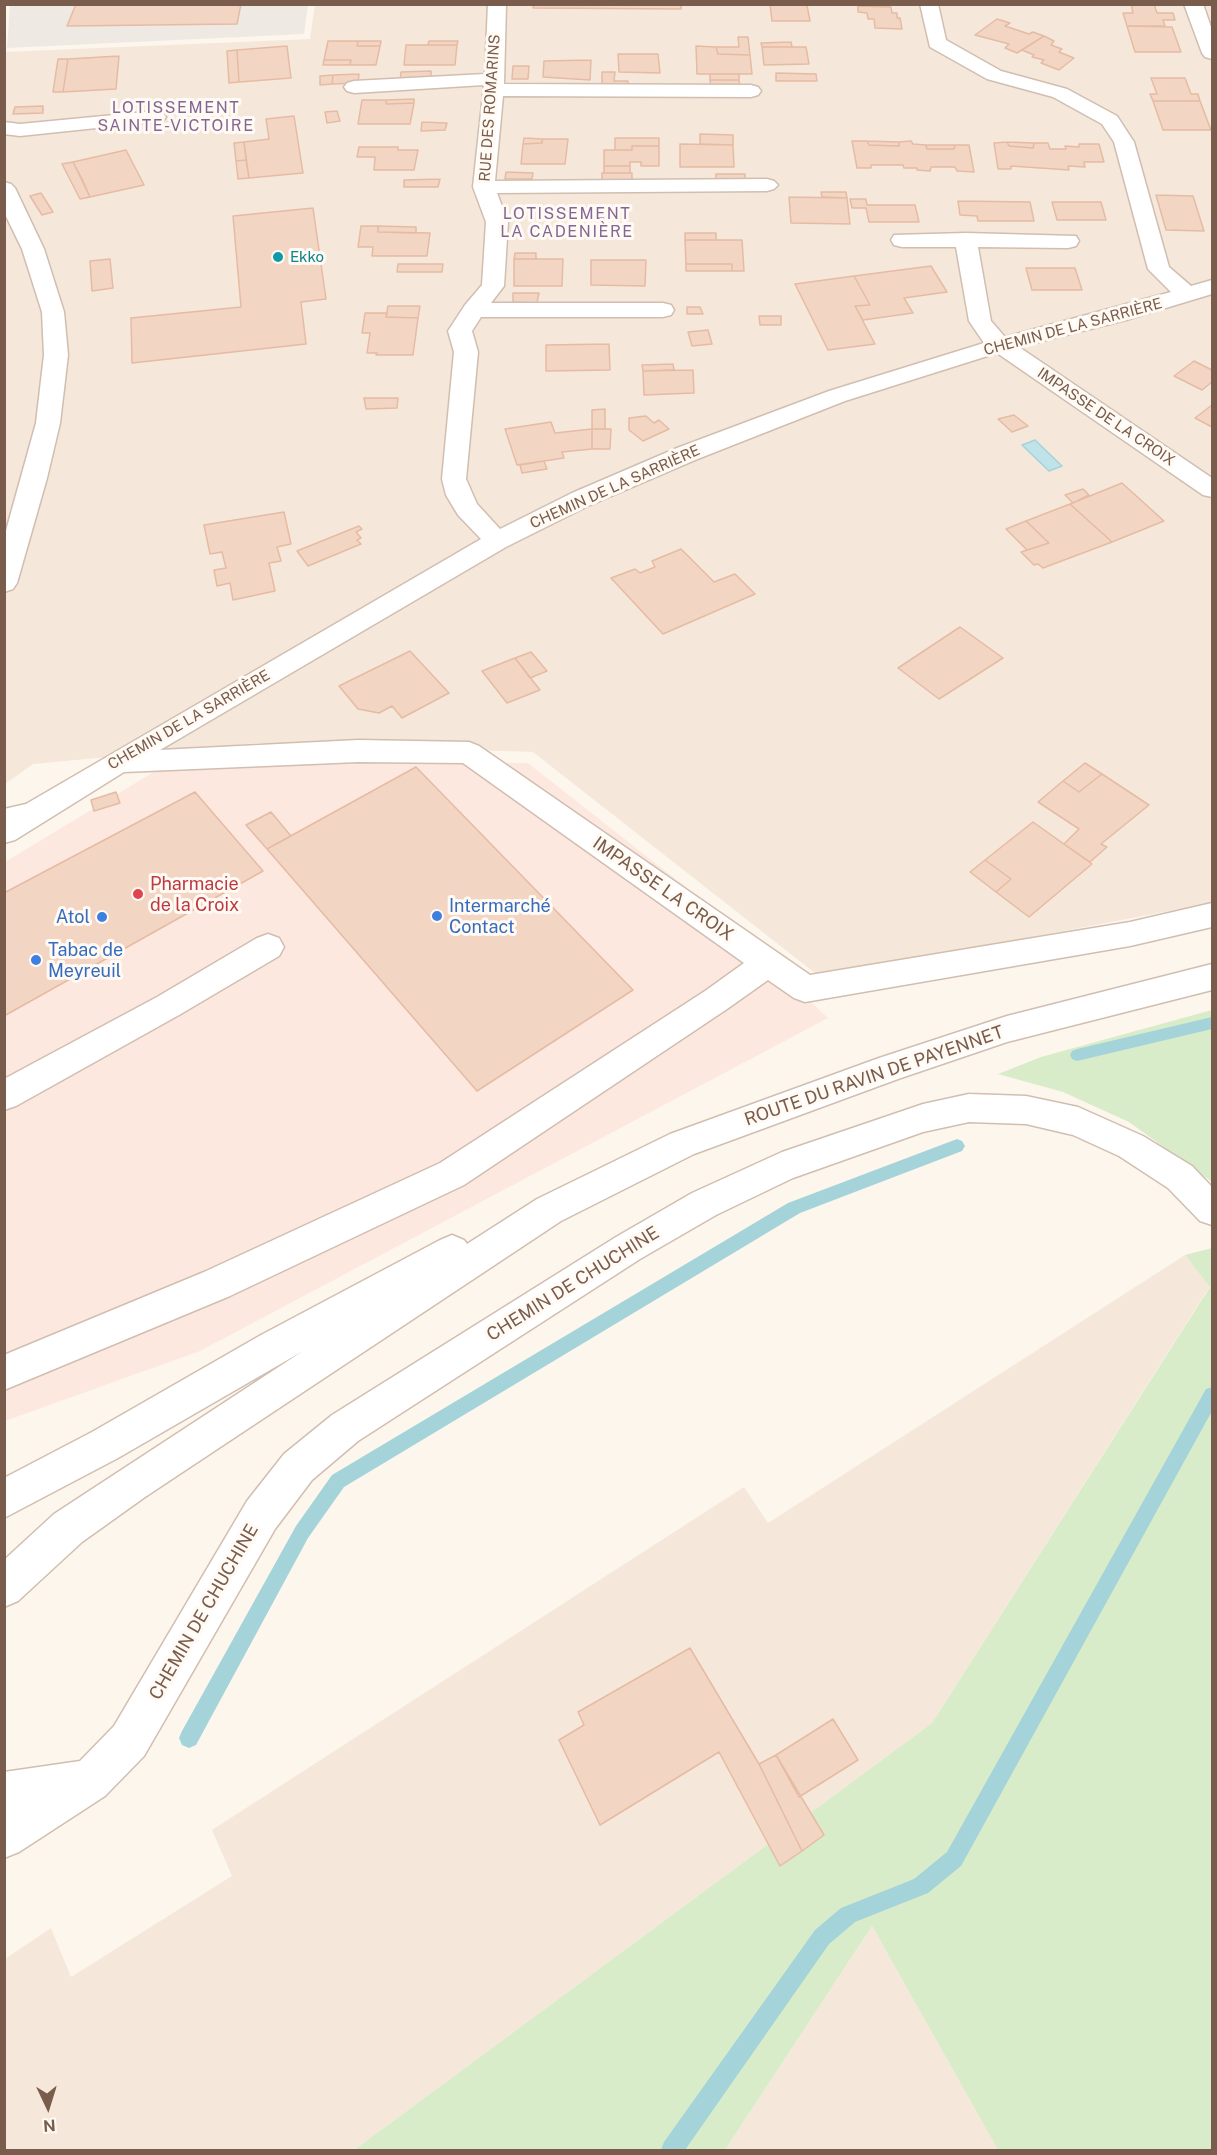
<!DOCTYPE html>
<meta charset="utf-8">
<style>
body{margin:0}
#map{position:relative;width:1217px;height:2155px;overflow:hidden;background:#fdf6ec;font-family:"Public Sans",sans-serif}
canvas{display:block}
.frame{position:absolute;inset:0;border:6px solid #7a5c4d;pointer-events:none}
.north{position:absolute;left:18px;top:2077px;width:60px;height:60px;-webkit-text-stroke:4px #fffaf3;paint-order:stroke;rotate:176deg;font-size:16px;font-weight:700;line-height:24px;text-align:center;color:#7a5c4d}
.north::after{content:'';display:block;margin:auto;width:21px;height:27px;background:#7a5c4d;clip-path:polygon(50% 0,100% 100%,50% 72%,0 100%)}
</style>
<div id="map">
<canvas width="1217" height="2155"></canvas>
<div class="frame"></div>
<div class="north">N</div>
</div>
<script>
const c = document.querySelector('canvas').getContext('2d');
c.lineJoin = 'round';
function fill(path, color) { c.fillStyle = color; c.fill(path, 'evenodd'); }
const poly = rows => new Path2D(rows.map(r => 'M' + r).join(''));
function strokePath(path, color, width, dash) { c.strokeStyle = color; c.lineWidth = width; c.lineCap = dash ? 'butt' : 'round'; c.setLineDash(dash || []); c.stroke(path); }
function drawText(font, color, halo, rows, align = 'center') {
  c.font = font + ' "Public Sans",sans-serif'; c.lineWidth = 6; c.setLineDash([]); c.textBaseline = 'middle'; c.strokeStyle = halo; c.fillStyle = color; for (const [text, x, y, turn = 0] of rows) {
    c.save(); c.translate(x, y); c.rotate((+turn || 0) * Math.PI / 180); c.textAlign = isNaN(turn) ? turn : align; if (halo) c.strokeText(text, 0, 0); c.fillText(text, 0, 0); c.restore();
  }
}
fill(poly([
 [315,4,1212,5,1212,903,820,977,533,752,258,743,33,764,5,784,4,52,310,39],
 [1185,1255,1210,1286,932,1723,354,2150,5,2150,5,1959,51,1928,71,1977,232,1876,212,1830,744,1487,768,1523],
 [872,1926,998,2150,725,2150]
]), '#f5e8da');
fill(poly([
 [279,760,528,763,702,900,828,1018,200,1351,5,1421,5,862,162,767]
]), '#fde8e0');
fill(poly([
 [10,5,308,5,304,34,7,48]
]), '#efe9e4');
fill(poly([
 [1212,1010,1212,1182,1129,1122,1063,1092,998,1074,1041,1057],
 [1212,1248,1212,2150,998,2150,872,1926,725,2150,354,2150,932,1723,1210,1287,1185,1255]
]), '#d8ecc9');
const water = poly([
 [1035,440,1062,466,1049,471,1022,445,1035,440]
]);
fill(water, '#bfe3e8');
strokePath(water, '#a5d3da', 1.5);
fill(poly([
 [1212,1017,1212,1029,1077,1061,1072,1059,1070,1055,1072,1051,1077,1049,1212,1017],
 [957,1139,962,1141,965,1146,962,1151,800,1213,344,1487,308,1538,196,1745,189,1748,182,1745,179,1738,182,1731,296,1526,332,1475,788,1203,957,1139],
 [1212,1387,1212,1411,961,1866,928,1893,855,1922,829,1944,685,2150,661,2150,664,2142,815,1930,841,1908,914,1879,947,1852,1206,1389,1212,1387]
]), '#a5d3da');
const building = poly([
 [76,4,241,4,237,24,67,26,76,4],
 [534,4,681,4,681,9,533,8,534,4],
 [1131,4,1154,4,1157,13,1173,13,1175,20,1163,20,1165,26,1127,26,1123,13,1133,13,1131,4],
 [770,5,807,5,810,21,772,21,770,5],
 [858,6,891,7,892,13,897,13,897,18,900,18,902,29,875,28,874,19,868,19,867,13,858,12,858,6],
 [997,19,1010,23,1005,26,1029,34,1033,32,1044,36,1017,53,1005,48,1009,44,975,35,997,19],
 [1127,26,1172,27,1181,52,1135,52,1127,26],
 [1044,36,1054,41,1051,45,1062,49,1059,52,1074,58,1059,70,1041,63,1044,60,1032,57,1034,55,1022,50,1044,36],
 [738,37,748,37,750,55,718,54,716,47,739,47,738,37],
 [328,41,358,41,357,46,380,46,376,65,350,65,351,60,324,60,328,41],
 [358,41,381,41,380,46,357,46,358,41],
 [429,41,458,41,457,45,428,45,429,41],
 [791,42,792,47,762,47,761,43,791,42],
 [406,45,457,45,455,65,404,65,406,45],
 [287,46,291,78,239,82,237,50,287,46],
 [696,46,716,47,718,54,750,55,752,74,697,74,696,46],
 [762,47,806,47,809,64,764,65,762,47],
 [237,50,239,82,229,83,227,51,237,50],
 [618,54,658,54,660,73,619,72,618,54],
 [119,56,116,89,63,92,68,59,119,56],
 [58,59,68,59,63,92,53,92,58,59],
 [324,60,351,60,350,65,323,65,324,60],
 [591,60,590,80,543,77,544,61,591,60],
 [513,66,529,66,528,79,512,79,513,66],
 [431,71,431,79,400,81,401,72,431,71],
 [602,72,615,72,614,81,628,81,628,86,602,85,602,72],
 [776,73,816,74,817,81,776,81,776,73],
 [359,74,358,83,332,84,333,75,359,74],
 [710,74,739,74,739,80,710,80,710,74],
 [333,75,332,84,320,85,320,76,333,75],
 [1151,78,1185,78,1191,94,1198,94,1200,101,1153,101,1150,94,1157,94,1151,78],
 [710,80,739,80,740,87,711,87,710,80],
 [414,99,414,103,386,104,386,100,414,99],
 [362,100,386,100,386,104,414,103,410,124,358,124,362,100],
 [1153,101,1200,101,1211,130,1163,130,1153,101],
 [43,106,43,113,13,114,15,107,43,106],
 [337,111,340,121,327,123,325,112,337,111],
 [294,116,303,173,249,178,244,142,269,139,266,119,294,116],
 [422,122,447,123,445,130,421,131,422,122],
 [700,134,733,135,733,145,700,144,700,134],
 [524,138,542,139,542,143,523,144,524,138],
 [615,138,659,138,659,146,632,146,632,150,615,150,615,138],
 [542,139,568,139,565,164,521,164,523,144,542,143,542,139],
 [852,141,867,141,869,145,899,146,899,142,911,141,913,144,926,145,927,149,954,149,955,145,969,145,974,172,957,171,955,167,931,167,930,171,917,170,917,168,904,168,903,165,871,165,871,168,857,168,852,141],
 [867,141,899,142,899,146,869,145,867,141],
 [244,142,246,160,236,161,234,143,244,142],
 [1007,142,1009,146,1033,148,1034,143,1048,143,1050,149,1066,149,1065,146,1079,147,1079,144,1099,144,1104,162,1084,162,1085,167,1068,166,1069,170,1011,166,1011,169,998,169,994,143,1007,142],
 [1007,142,1034,143,1033,148,1009,146,1007,142],
 [680,144,733,145,734,167,680,167,680,144],
 [926,145,955,145,954,149,927,149,926,145],
 [632,146,659,146,659,166,641,166,641,162,630,162,630,166,604,166,604,150,632,150,632,146],
 [359,147,398,147,398,150,418,150,414,170,374,170,375,157,357,157,359,147],
 [126,150,144,185,90,197,73,162,126,150],
 [246,160,249,178,238,179,236,161,246,160],
 [73,162,82,179,90,197,80,199,62,164,73,162],
 [604,166,630,166,630,173,604,173,604,166],
 [506,172,533,173,532,179,505,179,506,172],
 [602,173,632,173,632,180,602,180,602,173],
 [716,174,745,174,745,182,716,182,716,174],
 [440,179,438,187,404,187,404,180,440,179],
 [821,192,846,192,847,198,822,197,821,192],
 [41,193,53,212,42,215,30,196,41,193],
 [1156,195,1193,196,1204,231,1166,230,1156,195],
 [789,197,847,198,850,224,791,223,789,197],
 [850,199,866,199,867,205,915,205,919,222,869,222,866,208,852,208,850,199],
 [958,201,1030,202,1034,221,978,221,977,216,960,215,958,201],
 [1052,202,1101,202,1106,220,1057,220,1052,202],
 [313,208,326,299,301,302,306,344,132,363,131,318,241,307,233,216,313,208],
 [361,226,378,226,378,232,430,233,427,256,372,256,373,247,358,247,361,226],
 [378,226,416,227,416,233,378,232,378,226],
 [685,233,716,233,716,240,685,240,685,233],
 [685,240,742,240,744,271,732,271,732,264,686,264,685,240],
 [515,253,536,253,536,259,514,259,515,253],
 [110,259,113,288,92,291,90,261,110,259],
 [514,259,563,259,562,286,514,286,514,259],
 [591,260,646,260,645,286,591,285,591,260],
 [398,264,443,264,442,272,397,272,398,264],
 [686,264,732,264,732,271,686,271,686,264],
 [931,266,947,292,904,298,913,313,863,320,855,306,870,305,854,276,931,266],
 [1026,268,1075,268,1082,290,1032,290,1026,268],
 [854,276,870,305,855,306,875,344,828,350,795,284,854,276],
 [513,293,539,293,537,303,513,302,513,293],
 [388,306,420,306,418,318,386,317,388,306],
 [687,307,700,307,703,314,687,314,687,307],
 [365,313,387,313,386,317,418,318,413,355,376,355,377,353,367,353,370,333,362,333,365,313],
 [759,316,781,316,781,325,760,325,759,316],
 [708,330,712,344,692,346,688,332,708,330],
 [609,344,610,370,546,371,546,345,609,344],
 [1194,361,1212,370,1212,382,1202,390,1174,376,1194,361],
 [673,364,674,370,643,371,642,365,673,364],
 [693,370,694,393,644,395,643,371,693,370],
 [364,398,398,398,397,408,366,409,364,398],
 [1212,405,1212,427,1195,418,1212,405],
 [605,409,605,429,592,429,592,410,605,409],
 [1014,415,1028,426,1012,432,998,419,1014,415],
 [646,416,654,423,659,420,669,429,643,441,629,430,629,418,646,416],
 [551,422,555,433,592,429,592,449,562,452,564,458,517,465,505,429,551,422],
 [592,429,611,429,610,449,592,449,592,429],
 [544,461,547,469,522,473,520,465,544,461],
 [1122,483,1164,521,1112,542,1070,504,1122,483],
 [1083,489,1089,495,1073,503,1065,495,1083,489],
 [1070,504,1112,542,1043,568,1038,564,1034,565,1021,552,1049,543,1026,521,1070,504],
 [284,512,291,544,277,547,281,561,269,563,275,591,233,600,230,583,217,586,214,570,226,568,222,552,210,554,204,525,284,512],
 [1026,521,1049,543,1027,550,1006,529,1026,521],
 [359,526,362,529,356,532,361,538,357,540,361,544,308,566,297,551,359,526],
 [681,549,714,582,735,574,755,594,663,634,611,578,635,569,640,573,655,567,652,561,681,549],
 [960,627,1003,658,939,699,898,668,960,627],
 [410,651,449,693,402,718,392,706,379,713,358,709,339,686,410,651],
 [531,652,547,671,530,678,515,658,531,652],
 [515,658,540,690,507,703,482,671,515,658],
 [1085,763,1102,774,1079,792,1063,781,1085,763],
 [416,767,633,990,477,1091,267,849,416,767],
 [1102,774,1149,805,1101,844,1107,847,1090,862,1064,844,1079,829,1038,802,1063,781,1079,792,1102,774],
 [116,792,120,803,94,811,91,800,116,792],
 [195,792,263,871,4,1016,4,893,195,792],
 [271,812,291,836,267,849,246,825,271,812],
 [1033,822,1092,864,1029,917,996,892,1011,879,985,860,1033,822],
 [985,860,1011,879,996,892,970,872,985,860],
 [690,1648,759,1764,802,1851,780,1866,719,1752,600,1825,559,1740,584,1725,578,1712,690,1648],
 [833,1719,858,1760,799,1797,776,1755,833,1719],
 [776,1755,824,1835,802,1851,759,1764,776,1755]
]);
fill(building, '#f3d5c3');
strokePath(building, '#e6bba3', 1.5);
const minor = poly([
 [488,4,506,4,504,84,751,85,758,87,761,91,758,95,751,97,503,96,495,181,767,179,774,181,778,185,774,189,767,191,497,193,508,222,504,286,491,303,663,303,671,305,674,310,671,315,663,317,481,317,472,331,478,352,466,479,477,504,500,529,572,493,677,448,829,391,984,343,969,321,956,247,902,247,894,245,891,240,894,235,966,233,1076,236,1079,241,1076,246,1068,248,978,247,991,321,1005,337,1171,292,1148,269,1114,142,1102,124,1053,97,987,79,930,47,920,4,938,4,946,40,1001,71,1067,89,1117,116,1134,142,1169,267,1191,286,1212,280,1212,294,1126,320,1019,347,1212,478,1212,497,1203,495,997,353,845,401,695,460,590,505,506,547,160,750,358,740,469,742,479,746,810,975,1130,922,1212,903,1212,927,1130,946,805,1002,794,998,768,980,727,1009,464,1185,230,1296,4,1390,4,1355,204,1272,440,1163,705,991,744,963,463,763,358,762,124,772,15,840,4,843,4,809,26,804,481,539,458,515,446,495,442,479,454,352,448,331,465,305,482,285,486,222,473,187,484,85,354,93,347,91,344,87,347,83,354,81,485,74,488,4],
 [1184,4,1203,4,1212,30,1212,59,1205,57,1202,53,1184,4],
 [156,111,163,113,166,117,163,121,20,136,4,134,4,122,20,124,156,111],
 [4,182,11,184,15,188,44,249,64,312,68,355,60,423,47,478,17,583,13,589,4,592,4,538,36,423,44,355,42,312,22,249,4,212,4,182],
 [268,934,279,938,284,947,279,956,179,1015,16,1106,4,1110,4,1079,157,997,257,938,268,934],
 [1212,964,1212,990,1007,1042,898,1079,694,1154,561,1221,145,1497,82,1542,18,1601,4,1607,4,1560,54,1514,303,1351,118,1458,4,1518,4,1478,92,1432,261,1335,440,1240,452,1235,464,1240,467,1244,537,1199,670,1134,879,1058,1007,1016,1212,964],
 [969,1094,1026,1096,1078,1107,1143,1136,1192,1166,1212,1187,1212,1225,1200,1221,1168,1188,1119,1156,1073,1135,1026,1124,969,1122,923,1132,793,1178,716,1215,640,1259,358,1441,312,1480,275,1529,144,1756,105,1796,19,1852,4,1858,4,1772,80,1761,114,1726,247,1501,284,1454,332,1415,616,1237,692,1193,782,1152,923,1104,969,1094]
]);
strokePath(minor, '#d1beb0', 3);
fill(minor, '#fff');
for (const [x, y, r, color] of [
 [278,257,6,"#0f9aa8"],
 [138,894,6,"#e0444e"],
 [437,916,6,"#3f7fe0"],
 [102,917,6,"#3f7fe0"],
 [36,960,6,"#3f7fe0"]
]) { const dot = new Path2D(); dot.arc(x, y, r, 0, 2 * Math.PI); c.fillStyle = color; c.fill(dot); strokePath(dot, '#fffaf3', 2); }
drawText('15px', '#7a5c4d', '#fffaf3', [
 ["RUE DES ROMARINS",490,108,-86],
 ["CHEMIN DE LA SARRIÈRE",1073,327,-15],
 ["IMPASSE DE LA CROIX",1106,417,34],
 ["CHEMIN DE LA SARRIÈRE",615,487,-24],
 ["CHEMIN DE LA SARRIÈRE",189,720,-30]
]);
drawText('15px', '#0d838f', '#fffaf3', [
 ["Ekko",290,257]
], 'left');
c.letterSpacing = '1.5px';
drawText('16px', '#846695', '#fffaf3', [
 ["LOTISSEMENT",176,108],
 ["SAINTE-VICTOIRE",176,126],
 ["LOTISSEMENT",567,214],
 ["LA CADENIÈRE",567,232]
]);
c.letterSpacing = '0px';
drawText('18px', '#be3a42', '#fffaf3', [
 ["Pharmacie",150,884],
 ["de la Croix",150,905]
], 'left');
drawText('18px', '#7a5c4d', '#fffaf3', [
 ["IMPASSE LA CROIX",663,889,35],
 ["ROUTE DU RAVIN DE PAYENNET",874,1076,-19],
 ["CHEMIN DE CHUCHINE",573,1284,-32],
 ["CHEMIN DE CHUCHINE",204,1612,-60]
]);
drawText('18px', '#366cbe', '#fffaf3', [
 ["Intermarché",449,906],
 ["Contact",449,927],
 ["Atol",90,917,"right"],
 ["Tabac de",48,950],
 ["Meyreuil",48,971]
], 'left');
</script>
